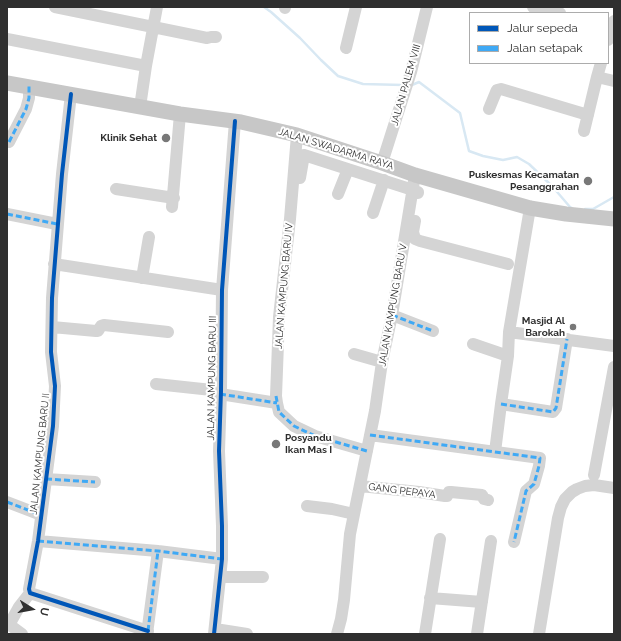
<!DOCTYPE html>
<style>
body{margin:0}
#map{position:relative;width:621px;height:641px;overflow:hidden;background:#fff;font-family:Raleway,sans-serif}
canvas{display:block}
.frame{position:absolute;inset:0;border:8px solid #2f2f2f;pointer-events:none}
.legend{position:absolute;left:469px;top:12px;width:140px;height:52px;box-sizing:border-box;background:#fff;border:1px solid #acacac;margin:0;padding:5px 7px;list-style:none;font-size:12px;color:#2f2f2f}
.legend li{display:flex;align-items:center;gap:8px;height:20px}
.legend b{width:20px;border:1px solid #acacac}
.north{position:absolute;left:12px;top:589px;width:40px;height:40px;-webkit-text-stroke:3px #fff;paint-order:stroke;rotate:101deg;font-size:11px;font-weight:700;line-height:16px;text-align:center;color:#2f2f2f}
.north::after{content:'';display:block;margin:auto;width:14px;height:18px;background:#2f2f2f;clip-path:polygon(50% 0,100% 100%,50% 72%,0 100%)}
</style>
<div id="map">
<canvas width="621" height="641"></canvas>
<div class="frame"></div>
<ul class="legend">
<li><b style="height:5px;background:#0057b8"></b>Jalur sepeda</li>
<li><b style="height:5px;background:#3fa9f5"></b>Jalan setapak</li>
</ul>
<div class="north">U</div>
</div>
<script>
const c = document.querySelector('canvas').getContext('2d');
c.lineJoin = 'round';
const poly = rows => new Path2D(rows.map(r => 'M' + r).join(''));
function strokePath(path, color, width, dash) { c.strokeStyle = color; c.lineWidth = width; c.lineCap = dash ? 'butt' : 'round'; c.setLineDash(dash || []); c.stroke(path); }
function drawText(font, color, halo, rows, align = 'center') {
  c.font = font + ' Raleway,sans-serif'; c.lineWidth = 4; c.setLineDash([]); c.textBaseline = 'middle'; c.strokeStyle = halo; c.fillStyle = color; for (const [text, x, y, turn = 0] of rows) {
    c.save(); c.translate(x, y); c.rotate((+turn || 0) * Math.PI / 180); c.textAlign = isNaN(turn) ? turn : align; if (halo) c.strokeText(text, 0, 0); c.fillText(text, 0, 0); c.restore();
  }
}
strokePath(poly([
 [264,7,271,12,300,38,321,60,338,76,363,84,403,85],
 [410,85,412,85,419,82,460,113,469,151,483,156,503,160,517,157,529,164,552,186,570,207,572,208],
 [585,209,593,209,614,197]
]), '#d8e8f3', 2.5);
strokePath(poly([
 [55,7,207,38,211,37,216,37],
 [533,7,560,13],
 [285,8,285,7],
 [7,39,146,66],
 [608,40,614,21],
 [346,48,356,7],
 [597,77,614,81],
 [71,94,62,174,52,298,51,352,55,386,53,426,38,541,29,589,30,593,148,631],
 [140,107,146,66,157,7],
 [489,109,496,92,497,90,501,89,588,115],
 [584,131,597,77,601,63],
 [297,135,290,219,279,317,276,396,277,403,279,412,294,426,315,436,367,451],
 [9,142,26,109,29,98,29,86],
 [382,163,411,72,427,7],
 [300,178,304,155,413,190,418,192,418,193],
 [116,189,174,198],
 [338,194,348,169],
 [172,207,180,114],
 [373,213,384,180],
 [7,214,57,224],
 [415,221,413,232,415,239,420,241,508,264],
 [54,264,222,290],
 [142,278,149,237],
 [392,315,433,331],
 [52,327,96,331,98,331,101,326,104,325,168,332],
 [509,332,614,346],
 [473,344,508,356],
 [354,354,382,362],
 [156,384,221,391],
 [220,394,277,403],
 [501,404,553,412,556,408,567,339],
 [370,435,540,458,539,466,534,484,526,491,514,542],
 [495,452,501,404,508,356,509,332,530,208],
 [594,475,614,367],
 [46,479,95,482],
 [360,486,419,492,445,496,447,496,449,492,451,492,482,495,484,499,488,500],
 [7,502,41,515],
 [307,506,332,509,354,514],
 [38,541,158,551,222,559],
 [220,577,263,577],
 [430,598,482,602],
 [7,623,22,634],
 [9,625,19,607,30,593],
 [215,629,247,634],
 [147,634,158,551],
 [214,634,222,559,222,526,219,451,221,391,222,290,235,121],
 [337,634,341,619,344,600,350,534,375,411,382,362,392,315,415,175],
 [425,634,440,539],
 [477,634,491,541],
 [539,634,558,518,561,507,565,499,572,492,577,489,585,486,594,485,614,488]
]), '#d4d4d4', 12);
strokePath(poly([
 [7,83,180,114,241,122,297,135,382,163,415,175,530,208,566,214,614,219]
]), '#c7c7c7', 15);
strokePath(poly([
 [9,142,26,109,29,98,29,86],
 [7,214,57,224],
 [392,315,433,331],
 [220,394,277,403],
 [276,396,279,412,294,426,315,436,367,451],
 [501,404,553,412,556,408,567,339],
 [370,435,540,458,539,466,534,484,526,491,514,542],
 [46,479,95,482],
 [7,502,41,515],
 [38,541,158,551,222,559],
 [148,631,158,551]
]), '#3fa9f5', 3, [6, 3]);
strokePath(poly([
 [71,94,62,174,52,298,51,352,55,386,53,426,38,541,29,589,30,593,148,631],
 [214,634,222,559,222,526,219,451,221,391,222,290,235,121]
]), '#0057b8', 4);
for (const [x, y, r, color] of [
 [166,138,5,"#787878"],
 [588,181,5,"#787878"],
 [573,327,4,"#787878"],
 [276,444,5,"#787878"]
]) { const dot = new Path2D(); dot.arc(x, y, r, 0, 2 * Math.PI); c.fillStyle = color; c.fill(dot); strokePath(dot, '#fff', 1.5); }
drawText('10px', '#2f2f2f', '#fff', [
 ["JALAN PALEM VIII",406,85,-74],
 ["JALAN SWADARMA RAYA",336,149,17],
 ["JALAN KAMPUNG BARU IV",284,286,-85],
 ["JALAN KAMPUNG BARU V",393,305,-80],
 ["JALAN KAMPUNG BARU III",212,378,-89],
 ["JALAN KAMPUNG BARU II",40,454,-84],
 ["GANG PEPAYA",402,491,7]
]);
drawText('bold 10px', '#2f2f2f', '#fff', [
 ["Klinik Sehat",157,138],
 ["Puskesmas Kecamatan",579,175],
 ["Pesanggrahan",579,187],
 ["Masjid Al",565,321],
 ["Barokah",565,333],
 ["Posyandu",285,438,"left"],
 ["Ikan Mas I",285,450,"left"]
], 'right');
</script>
